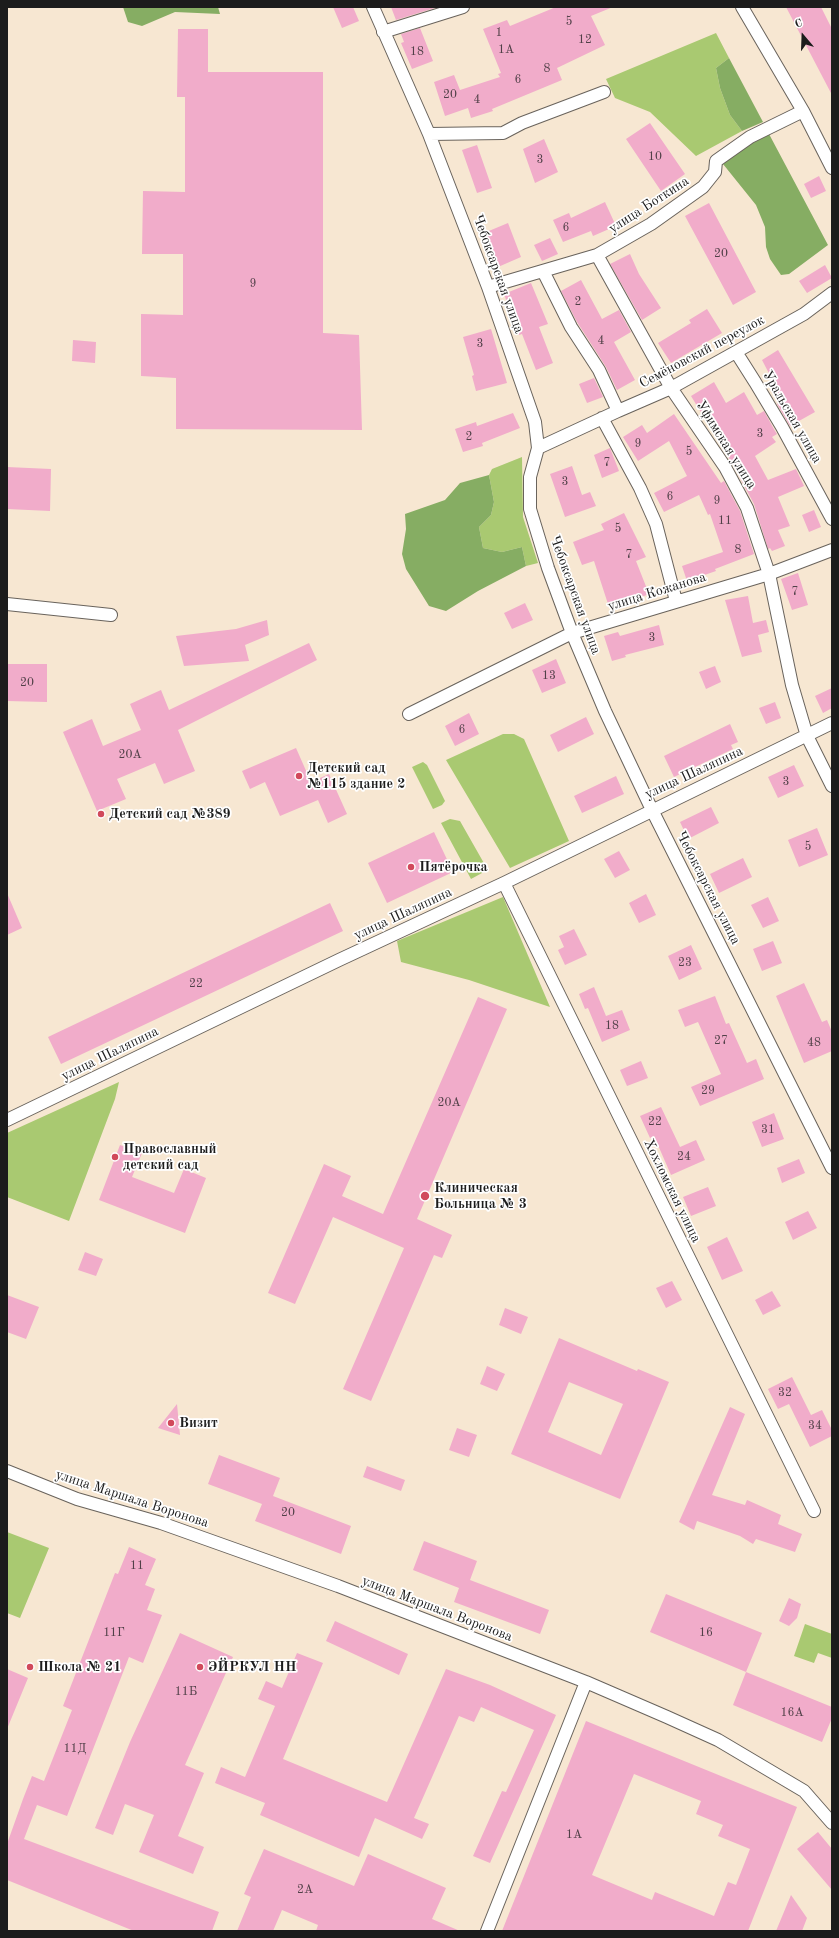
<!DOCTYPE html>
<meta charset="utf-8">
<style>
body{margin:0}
#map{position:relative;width:839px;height:1938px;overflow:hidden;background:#f7e7d2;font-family:"Old Standard TT",serif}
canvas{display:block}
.frame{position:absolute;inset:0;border:8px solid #1c1c1c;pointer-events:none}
.north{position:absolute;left:783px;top:16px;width:40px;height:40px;-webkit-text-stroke:3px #fff;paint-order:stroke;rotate:341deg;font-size:11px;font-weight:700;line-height:16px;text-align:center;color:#1c1c1c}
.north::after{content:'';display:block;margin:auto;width:14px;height:18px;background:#1c1c1c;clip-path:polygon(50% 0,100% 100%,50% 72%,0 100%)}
</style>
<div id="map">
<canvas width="839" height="1938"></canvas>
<div class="frame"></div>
<div class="north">С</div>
</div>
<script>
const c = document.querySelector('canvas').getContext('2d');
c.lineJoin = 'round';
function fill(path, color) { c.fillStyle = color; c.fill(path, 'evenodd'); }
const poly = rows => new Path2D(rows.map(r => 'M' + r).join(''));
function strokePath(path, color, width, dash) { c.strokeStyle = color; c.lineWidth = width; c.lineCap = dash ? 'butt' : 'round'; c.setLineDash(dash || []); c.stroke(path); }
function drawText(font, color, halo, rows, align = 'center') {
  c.font = font + ' "Old Standard TT",serif'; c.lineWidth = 3.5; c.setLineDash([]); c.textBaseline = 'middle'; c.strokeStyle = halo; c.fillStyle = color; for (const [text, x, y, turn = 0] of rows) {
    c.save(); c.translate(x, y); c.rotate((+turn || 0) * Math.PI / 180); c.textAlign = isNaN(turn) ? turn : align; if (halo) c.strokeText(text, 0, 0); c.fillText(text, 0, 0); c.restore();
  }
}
fill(poly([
 [716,33,729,58,716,68,720,88,730,115,742,131,696,156,650,112,615,98,606,79],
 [522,457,523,517,538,563,526,566,522,547,502,552,483,548,479,527,491,515,494,502,489,475,492,469],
 [503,734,514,734,524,739,569,841,510,868,446,760],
 [423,762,427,765,445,801,442,805,433,809,412,767],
 [450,819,460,821,485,865,482,873,471,879,441,823],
 [503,897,550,1007,469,980,401,962,397,941],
 [119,1082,115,1099,69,1221,7,1197,7,1133],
 [7,1532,49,1548,20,1618,7,1613],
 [805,1624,832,1634,832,1658,818,1653,814,1663,794,1656]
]), '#a9c971');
fill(poly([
 [123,7,218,7,220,14,175,12,142,26,128,22],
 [729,58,763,122,742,131,730,115,720,88,716,68],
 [769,134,828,245,789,274,781,275,770,259,766,247,765,227,756,205,723,164,751,143],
 [489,475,494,502,491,515,479,527,483,548,502,552,522,547,526,566,478,591,446,611,429,606,406,569,402,554,406,529,405,514,445,500,460,483]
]), '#86ad63');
fill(poly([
 [333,7,353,7,359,21,342,28],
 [391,7,438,7,396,20],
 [556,7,613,7,591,16,605,45,557,68,562,80,492,109,493,111,471,118,468,108,445,116,434,82,454,75,460,90,500,77,498,74,501,73,483,29,507,20,510,26],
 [786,7,821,7,832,29,832,95],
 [420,28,433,61,412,69,401,43,404,42,401,34],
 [178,29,208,29,208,72,323,72,323,333,359,335,362,430,176,429,176,378,141,376,141,314,183,315,183,254,142,254,143,191,185,192,185,97,177,97],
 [650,123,685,174,661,191,626,139],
 [544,139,558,172,535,183,523,149],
 [477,145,492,188,477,193,462,150],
 [819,176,826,191,811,198,804,184],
 [605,202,616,226,593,236,591,231,563,242,553,220,569,213,571,218],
 [709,203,756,292,733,305,685,216],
 [508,223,521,257,498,267,484,233],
 [550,238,558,254,542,261,534,245],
 [630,254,639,274,661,308,642,320,610,264],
 [825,265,832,278,807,293,799,281],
 [581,280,602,319,619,310,631,332,614,342,635,380,617,390,606,367,577,322,561,291],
 [531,283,548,324,539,327,553,363,536,370,522,334,519,335,504,294],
 [707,309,722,333,671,363,658,343,691,323,689,320],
 [491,329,507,383,476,391,472,376,474,375,463,337],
 [73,340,96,342,95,363,72,361],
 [778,350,815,412,790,426,777,404,781,401,772,387,775,385,762,360],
 [594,378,603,397,587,403,579,384],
 [714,382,726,403,744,392,757,415,764,411,775,431,777,434,772,437,776,442,755,456,768,480,796,469,804,486,778,497,790,526,778,530,785,546,772,551,770,548,768,549,754,504,732,463,691,396],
 [513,413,520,428,482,443,483,446,463,452,455,429,476,422,477,426],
 [674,414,721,483,724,481,740,511,754,554,715,569,716,571,687,581,682,566,723,552,710,514,708,515,699,495,664,512,654,493,687,476,669,441,638,461,623,437,642,425,647,433],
 [610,448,619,471,602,478,594,455],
 [572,466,582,495,590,492,596,506,565,517,550,474],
 [7,467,51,469,50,511,7,509],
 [814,510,821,527,809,532,802,515],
 [624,513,646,557,636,561,649,594,634,600,633,596,608,604,594,561,582,565,573,542,604,530,601,524],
 [798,573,808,605,792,610,781,579],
 [748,596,753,623,766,620,769,632,758,635,762,652,742,657,725,600],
 [525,603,533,620,512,629,504,613],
 [267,620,269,635,245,645,249,661,184,666,176,636,236,629],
 [659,625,664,645,625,655,626,657,612,661,604,636,618,632,620,636],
 [309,643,317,660,178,730,195,771,164,784,155,763,117,779,126,799,97,811,63,732,92,719,103,746,141,730,130,704,161,690,169,710],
 [556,659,566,683,542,693,532,670],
 [7,664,47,664,47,702,7,701],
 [715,666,721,682,706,689,699,672],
 [832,688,832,708,823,713,815,696],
 [775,702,781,718,766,724,759,708],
 [469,713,479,734,455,746,445,726],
 [586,717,594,734,558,752,550,735],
 [730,724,738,742,731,745,733,749,674,777,664,756],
 [296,748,311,782,329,774,347,814,328,823,318,800,280,816,265,782,250,789,242,771],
 [794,765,804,786,778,798,768,777],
 [616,776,624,794,582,813,574,796],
 [711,807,719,823,688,839,680,822],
 [817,828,828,855,799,867,788,840],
 [434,832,453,872,387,903,368,863],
 [619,851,630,870,615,878,604,859],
 [743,858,752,877,719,893,710,874],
 [7,893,22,928,7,935],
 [646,894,656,915,639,923,629,903],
 [768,897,779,921,763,928,751,905],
 [330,903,343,931,61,1064,48,1037],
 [574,929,587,955,565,965,558,950,564,947,559,936],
 [773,941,782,963,762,971,753,949],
 [691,945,702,969,679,980,668,956],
 [804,983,822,1022,827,1020,832,1032,832,1051,804,1063,776,996],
 [594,987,606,1016,622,1010,630,1030,602,1042,588,1008,585,1009,579,994],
 [715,996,726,1024,729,1023,747,1063,756,1059,764,1079,700,1106,691,1087,721,1074,698,1022,685,1027,678,1010],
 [478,997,507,1009,417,1219,452,1235,442,1258,434,1255,371,1401,343,1389,404,1248,333,1217,295,1304,268,1293,324,1164,351,1176,342,1196,383,1214],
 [641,1061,648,1078,627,1086,620,1070],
 [661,1107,680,1147,696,1140,705,1160,671,1175,654,1136,650,1138,640,1116],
 [774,1113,784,1139,762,1147,752,1122],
 [120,1145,142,1153,132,1177,174,1193,184,1169,206,1178,185,1233,99,1200],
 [799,1159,805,1173,782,1183,777,1168],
 [708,1187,716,1206,691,1216,683,1197],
 [808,1211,817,1228,793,1240,785,1222],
 [727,1237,743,1271,722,1280,707,1247],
 [85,1252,103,1259,96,1276,78,1270],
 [672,1281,682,1300,666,1308,656,1288],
 [772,1291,781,1306,763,1315,755,1300],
 [7,1295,39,1307,26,1339,7,1332],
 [505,1308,528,1317,521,1334,499,1325],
 [559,1338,637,1371,638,1369,669,1382,620,1499,511,1454],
 [569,1382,623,1404,601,1455,548,1432],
 [487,1366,505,1374,497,1391,480,1384],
 [792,1377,811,1415,822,1410,832,1430,832,1436,810,1447,789,1404,778,1409,768,1389],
 [177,1404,180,1435,158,1428],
 [730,1407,745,1414,712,1495,745,1505,747,1500,781,1515,778,1524,802,1534,795,1552,756,1539,753,1544,740,1536,697,1521,694,1530,679,1522],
 [457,1428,477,1435,469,1457,449,1450],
 [219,1455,280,1478,273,1496,351,1526,341,1554,255,1521,262,1504,208,1484],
 [367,1466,405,1480,401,1491,363,1477],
 [424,1541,477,1561,470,1580,549,1610,540,1634,454,1602,459,1588,413,1570],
 [129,1547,156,1559,145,1585,155,1589,147,1610,162,1615,143,1663,129,1657,67,1816,37,1805,24,1839,219,1912,212,1931,134,1931,7,1880,7,1844,23,1799,32,1776,44,1781,72,1710,63,1706,115,1573,118,1574],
 [666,1594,762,1633,746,1672,650,1632],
 [789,1598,801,1604,797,1618,789,1626,779,1621],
 [335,1621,408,1654,399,1675,326,1641],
 [180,1633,233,1657,185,1765,204,1773,178,1836,204,1847,193,1874,139,1852,154,1815,125,1804,113,1835,95,1828,130,1742],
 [297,1653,323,1663,283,1759,387,1802,446,1669,490,1685,556,1715,490,1863,473,1856,502,1791,506,1792,534,1730,481,1707,474,1722,459,1716,414,1818,429,1824,422,1839,375,1818,359,1857,260,1815,265,1803,215,1783,221,1767,245,1777,275,1706,258,1699,266,1681,282,1688],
 [7,1669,28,1678,7,1729],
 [746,1672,832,1707,832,1718,822,1742,733,1705],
 [586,1721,797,1807,748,1931,502,1931],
 [634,1774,701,1801,696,1814,723,1825,718,1836,750,1849,736,1885,728,1882,714,1916,655,1892,652,1900,592,1875],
 [818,1832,832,1849,832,1890,797,1849],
 [264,1849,354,1886,368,1854,446,1888,432,1919,460,1931,316,1931,318,1925,282,1910,273,1931,237,1931,251,1897,244,1894],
 [791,1895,807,1918,802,1931,776,1931]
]), '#f1acca');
const minor = poly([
 [373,7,429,134,488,287,535,422,538,448,530,477,530,509,548,568,572,633,605,711,652,810,832,1168],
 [742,7,803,111,832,168],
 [383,32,463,7],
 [429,134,503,133,522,123,604,92],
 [597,255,671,388,725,467,747,508,769,574,792,685,807,736,832,786],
 [543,271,571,327,599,370,618,411],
 [488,287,597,255,651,224,703,187,715,172,716,161,750,137,803,111],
 [736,352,755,382,782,427,832,519],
 [602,418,640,488,656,524,676,601],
 [538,448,618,411,671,388,804,314,832,293],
 [7,604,111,615],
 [409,714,572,633,769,574,832,550],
 [504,883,814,1511],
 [7,1120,339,960,504,883,832,723],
 [7,1471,77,1499,161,1523,338,1586,586,1682,667,1717,718,1740,804,1791,832,1823],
 [487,1931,586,1682]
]);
strokePath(minor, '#69635c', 14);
strokePath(minor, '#fff', 12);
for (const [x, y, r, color] of [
 [299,776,4,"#d1495b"],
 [101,814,4,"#d1495b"],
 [411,867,4,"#d1495b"],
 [115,1157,4,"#d1495b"],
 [425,1196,5,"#d1495b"],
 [171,1423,4,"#d1495b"],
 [30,1667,4,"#d1495b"],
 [200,1667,4,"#d1495b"]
]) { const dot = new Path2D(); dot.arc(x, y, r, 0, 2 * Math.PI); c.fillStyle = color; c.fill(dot); strokePath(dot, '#fff', 1.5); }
drawText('12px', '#514048', null, [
 ["5",569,22],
 ["1",499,33],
 ["12",585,40],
 ["1А",506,50],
 ["18",417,52],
 ["8",547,69],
 ["6",518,80],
 ["20",450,95],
 ["4",477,100],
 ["10",655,157],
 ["3",540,160],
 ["6",566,228],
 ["20",721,254],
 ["9",253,284],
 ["2",578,302],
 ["4",601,341],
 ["3",480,344],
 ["3",760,434],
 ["2",469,437],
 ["9",638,444],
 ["5",689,452],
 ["7",607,463],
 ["3",565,482],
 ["6",670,497],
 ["9",717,501],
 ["11",725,521],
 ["5",618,529],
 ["8",738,550],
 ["7",629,555],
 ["7",795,592],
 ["3",652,638],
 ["13",549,676],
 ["20",27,683],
 ["6",462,730],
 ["20А",130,755],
 ["3",786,782],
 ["5",808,847],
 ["23",685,963],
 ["22",196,984],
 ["18",612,1026],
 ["27",721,1041],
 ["48",814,1043],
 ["29",708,1091],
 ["20А",449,1103],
 ["22",655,1122],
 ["31",768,1130],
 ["24",684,1157],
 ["32",785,1393],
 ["34",815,1426],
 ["20",288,1513],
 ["11",137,1566],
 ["11Г",114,1633],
 ["16",706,1633],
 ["11Б",186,1692],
 ["16А",792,1713],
 ["11Д",75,1749],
 ["1А",574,1835],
 ["2А",305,1890]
]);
drawText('14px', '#1c1c1c', '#fff', [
 ["улица Боткина",649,205,-33],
 ["Чебоксарская улица",498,274,70],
 ["Семёновский переулок",702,352,-28],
 ["Уральская улица",792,417,60],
 ["Уфимская улица",726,445,58],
 ["улица Кожанова",657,592,-17],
 ["Чебоксарская улица",575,595,70],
 ["улица Шаляпина",694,773,-25],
 ["Чебоксарская улица",708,888,63],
 ["улица Шаляпина",403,914,-25],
 ["улица Шаляпина",110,1054,-26],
 ["Хохломская улица",672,1191,64],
 ["улица Маршала Воронова",132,1499,18],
 ["улица Маршала Воронова",437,1609,21]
]);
drawText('bold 14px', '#1c1c1c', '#fff', [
 ["Детский сад",307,768],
 ["№115 здание 2",307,784],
 ["Детский сад №389",109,814],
 ["Пятёрочка",419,867],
 ["Православный",123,1149],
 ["детский сад",123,1165],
 ["Клиническая",434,1188],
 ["Больница № 3",434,1204],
 ["Визит",179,1423],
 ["Школа № 21",38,1667],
 ["ЭЙРКУЛ НН",208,1667]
], 'left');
</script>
